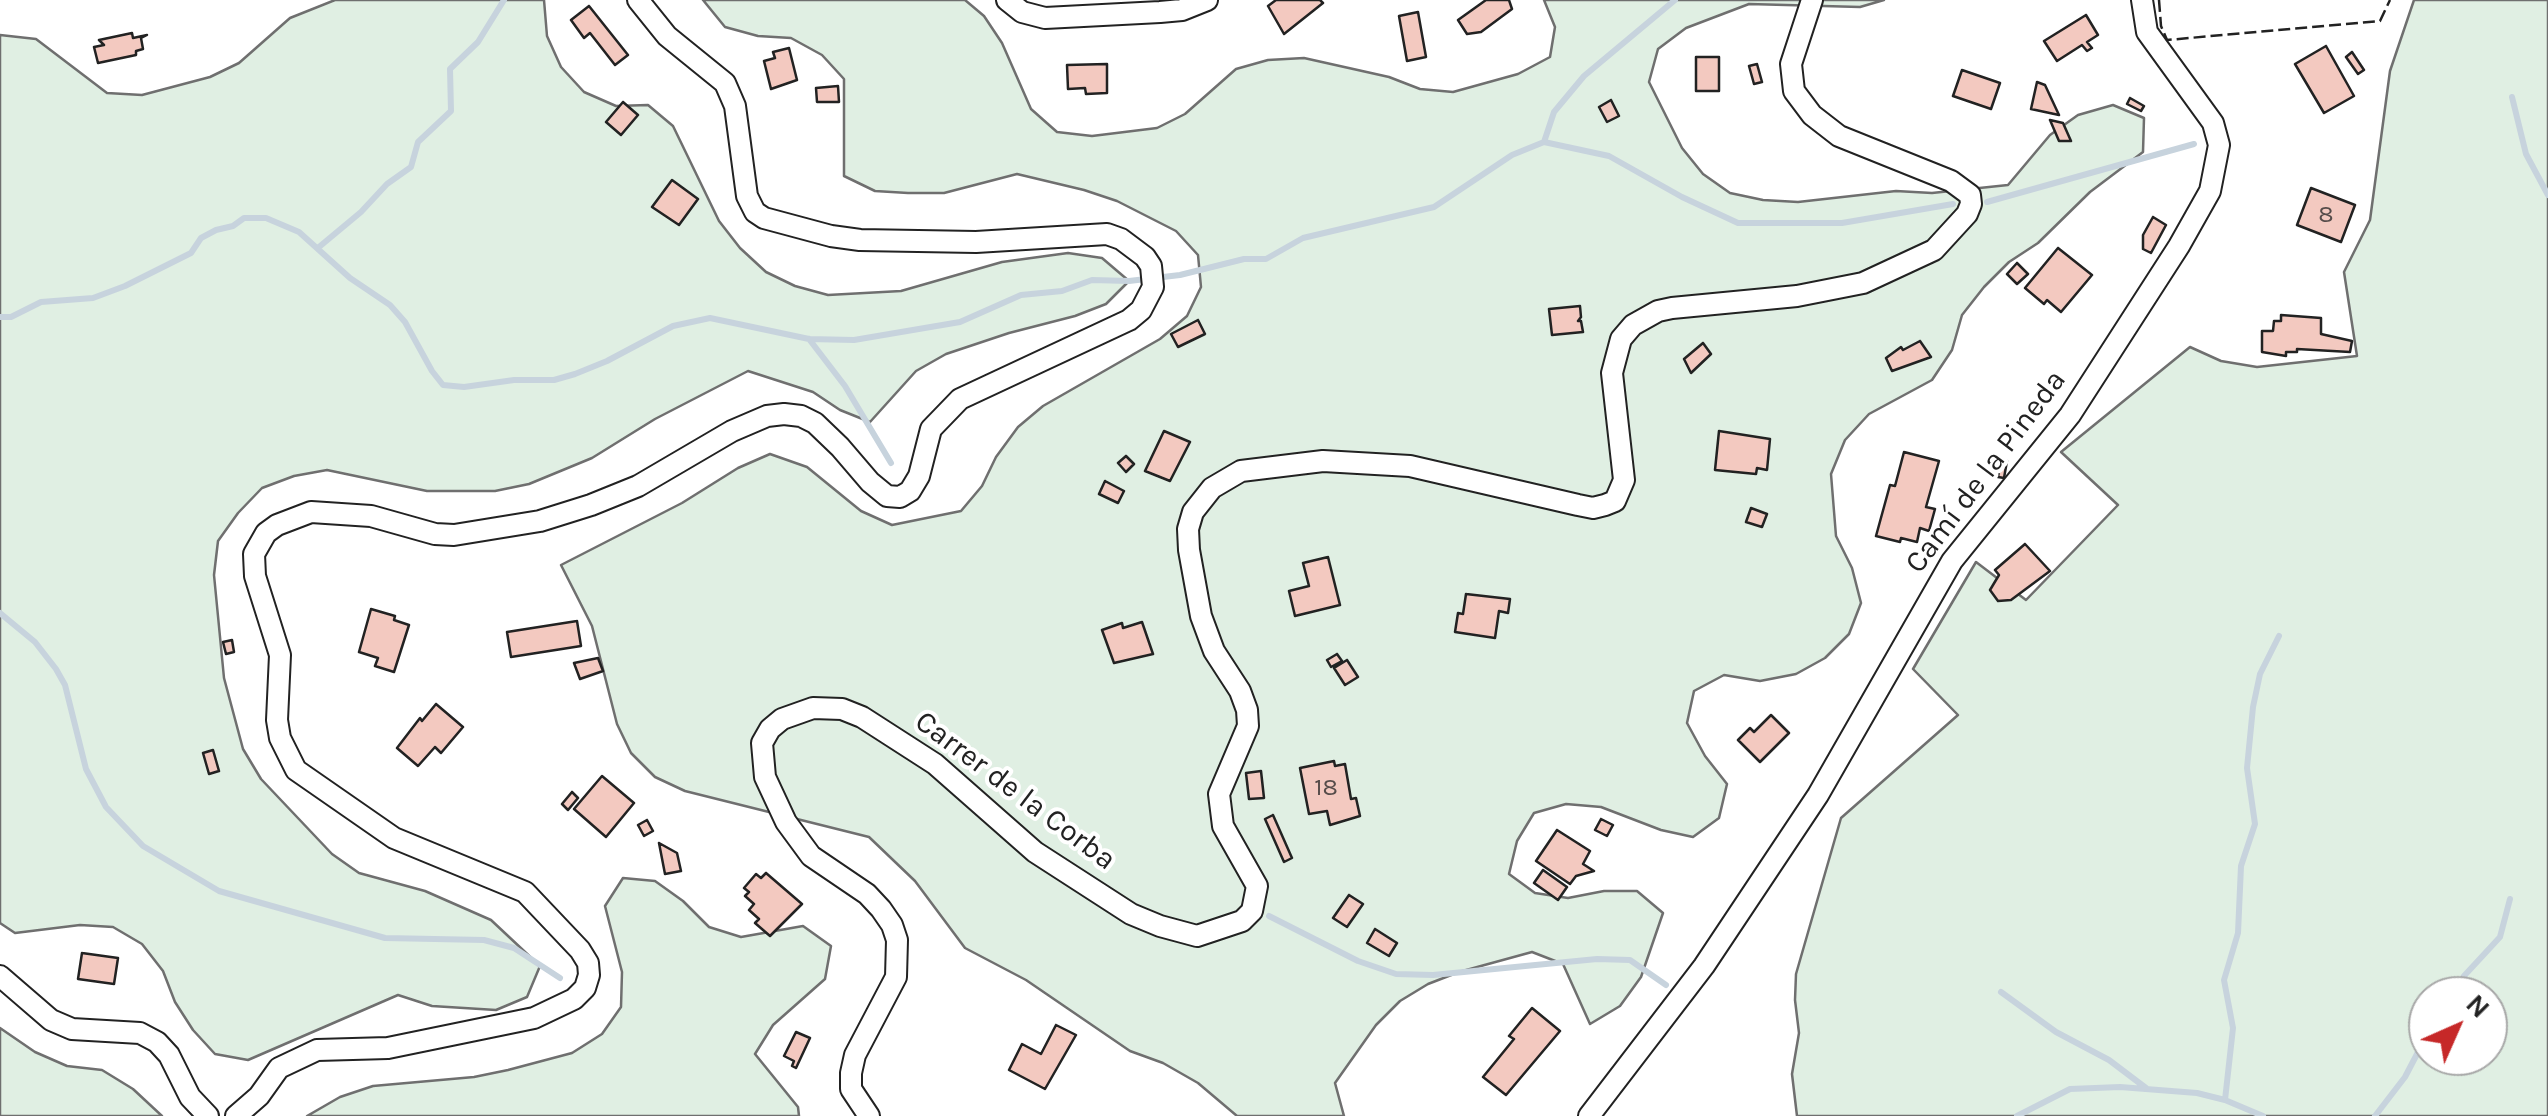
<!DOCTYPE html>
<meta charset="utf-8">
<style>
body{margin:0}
#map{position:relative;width:2548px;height:1116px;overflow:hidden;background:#fff;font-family:Karla,sans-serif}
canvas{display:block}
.north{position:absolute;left:2408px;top:976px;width:100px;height:100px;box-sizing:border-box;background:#fff;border:2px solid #a7a7a7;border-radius:50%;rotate:45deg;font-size:28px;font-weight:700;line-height:40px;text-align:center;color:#222}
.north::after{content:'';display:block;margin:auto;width:35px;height:45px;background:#c62828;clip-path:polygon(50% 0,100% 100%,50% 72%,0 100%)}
</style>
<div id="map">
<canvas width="2548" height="1116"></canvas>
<div class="north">N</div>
</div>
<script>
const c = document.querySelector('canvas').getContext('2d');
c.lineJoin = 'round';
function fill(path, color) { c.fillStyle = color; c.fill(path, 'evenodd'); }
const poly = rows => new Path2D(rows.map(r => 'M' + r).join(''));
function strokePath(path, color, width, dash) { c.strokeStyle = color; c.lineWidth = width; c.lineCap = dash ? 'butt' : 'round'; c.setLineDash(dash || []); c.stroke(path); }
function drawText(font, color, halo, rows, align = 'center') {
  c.font = font + ' Karla,sans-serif'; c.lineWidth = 8; c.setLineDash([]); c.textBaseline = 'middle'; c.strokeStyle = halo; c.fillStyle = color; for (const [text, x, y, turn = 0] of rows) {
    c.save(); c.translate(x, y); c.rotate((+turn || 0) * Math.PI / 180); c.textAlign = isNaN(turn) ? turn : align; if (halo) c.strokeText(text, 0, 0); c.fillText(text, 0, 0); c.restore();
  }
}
const green = poly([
 [335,0,544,0,547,36,561,67,584,92,616,106,648,105,673,126,719,221,740,248,766,272,795,286,828,295,901,291,1002,262,1068,253,1102,258,1129,281,1106,304,1075,316,1009,333,946,354,916,371,870,422,840,410,813,392,748,371,655,419,592,458,529,484,495,491,427,491,327,470,294,476,262,488,238,513,218,541,214,575,224,678,243,749,261,779,332,854,359,873,425,891,491,920,540,966,527,997,496,1010,432,1006,398,995,248,1060,215,1054,193,1030,175,1002,163,971,142,944,113,927,80,925,15,933,0,923,0,35,36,39,107,93,142,95,210,77,239,63,290,18,335,0],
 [703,0,965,0,984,16,1002,43,1031,109,1057,132,1092,136,1157,128,1185,114,1236,69,1268,60,1304,58,1389,77,1420,89,1453,92,1518,74,1550,57,1555,27,1544,0,1884,0,1860,7,1749,4,1686,28,1658,49,1649,82,1682,148,1703,174,1730,193,1763,200,1798,202,1896,191,1932,193,2008,185,2050,135,2078,115,2113,105,2144,118,2143,152,2090,192,2038,243,2009,262,1984,287,1962,315,1952,350,1932,380,1869,414,1845,440,1831,474,1836,536,1852,568,1861,603,1849,634,1825,658,1796,674,1760,681,1724,675,1694,691,1687,723,1705,756,1727,784,1719,818,1693,837,1661,830,1601,807,1566,804,1534,813,1517,841,1509,874,1535,893,1568,898,1604,891,1637,891,1663,913,1641,977,1620,1006,1590,1024,1563,964,1532,952,1459,972,1428,984,1400,1001,1376,1025,1335,1083,1344,1116,1237,1116,1198,1083,1163,1063,1130,1051,1026,980,965,948,915,881,869,837,685,791,655,777,631,753,617,724,592,626,561,565,682,503,738,468,770,454,807,467,861,511,892,525,961,511,982,486,996,457,1018,427,1043,406,1160,339,1187,316,1201,287,1198,255,1176,231,1117,201,1084,190,1017,174,944,193,908,193,875,191,844,176,844,79,822,55,791,38,758,36,725,27,703,0],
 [2414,0,2548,0,2548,1116,1797,1116,1792,1074,1799,1033,1795,1000,1796,974,1841,818,1958,715,1913,669,1976,562,2026,600,2118,505,2061,452,2190,347,2221,361,2257,367,2357,356,2344,272,2370,220,2390,71,2414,0],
 [2428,996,2488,996,2488,1056,2428,1056,2428,996],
 [623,878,655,881,683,901,709,927,741,937,803,926,831,946,825,979,773,1025,755,1054,798,1107,799,1116,307,1116,340,1097,373,1086,474,1077,508,1070,572,1053,602,1034,621,1007,622,972,605,906,623,878],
 [0,1028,35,1052,67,1066,102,1070,133,1089,162,1116,0,1116,0,1028]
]);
fill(green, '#e0efe3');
strokePath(green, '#6f6f6f', 2.5);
strokePath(poly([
 [2512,97,2526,154,2548,195],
 [1544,142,1554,112,1584,76,1675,0],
 [1987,202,2194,144],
 [319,247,361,212,387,184,411,167,418,142,451,111,450,69,478,42,504,0],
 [0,317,11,317,41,302,93,298,125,286,191,253,201,238,216,230,233,226,244,218,266,218,299,232,350,278,390,305,405,322,432,371,443,385,464,387,514,380,554,380,575,374,607,361,673,326,710,318,809,339,854,340,960,322,1021,295,1062,291,1092,280,1129,281,1180,275,1244,259,1266,259,1303,238,1434,207,1512,155,1544,142,1609,156,1682,197,1738,223,1842,223,1953,204],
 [809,339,845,386,891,463],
 [0,613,35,642,56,669,65,685,86,769,106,807,143,846,219,891,385,938,484,940,514,948,560,978],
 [1269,916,1358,961,1396,974,1433,975,1597,959,1630,960,1666,985],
 [2001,992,2056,1032,2109,1060,2146,1088],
 [2452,996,2464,976,2500,937,2510,899],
 [2225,1100,2233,1028,2224,980,2238,933,2241,866,2255,824,2247,768,2253,707,2260,674,2279,636],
 [2017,1116,2070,1089,2120,1087,2197,1093,2225,1100,2263,1116],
 [2375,1116,2405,1077,2428,1033]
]), '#c7d3dd', 6);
const building = poly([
 [1276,0,1320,0,1323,3,1284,34,1268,6,1276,0],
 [1486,0,1509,0,1512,9,1481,32,1467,34,1458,20,1486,0],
 [589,6,628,55,615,65,590,33,584,38,571,20,589,6],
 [1418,12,1426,57,1407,61,1399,16,1418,12],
 [2086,15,2098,35,2087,42,2092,48,2087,51,2082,45,2057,61,2044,41,2086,15],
 [132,33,133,38,147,35,141,38,143,49,136,51,136,55,98,63,94,47,104,45,99,40,132,33],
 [2326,46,2354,96,2324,113,2295,64,2326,46],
 [789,48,797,80,771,89,764,61,775,58,773,52,789,48],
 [2352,52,2364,70,2358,74,2346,57,2352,52],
 [1696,57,1719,57,1719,91,1696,91,1696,57],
 [1107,64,1107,93,1086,94,1085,88,1068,89,1067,65,1107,64],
 [1757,64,1762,82,1754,84,1749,66,1757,64],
 [1962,70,2000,83,1991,109,1953,96,1962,70],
 [2037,82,2045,85,2059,115,2031,109,2037,82],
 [838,86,839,102,817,102,816,88,838,86],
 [2130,98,2144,106,2141,111,2127,104,2130,98],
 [1611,100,1619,116,1607,122,1599,107,1611,100],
 [623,102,638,115,621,135,606,122,623,102],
 [2050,120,2063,123,2071,141,2059,141,2050,120],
 [672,180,698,199,679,225,652,207,672,180],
 [2311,188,2355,205,2341,242,2297,225,2311,188],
 [2153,217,2166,225,2151,253,2143,249,2143,235,2153,217],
 [2058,248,2092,275,2061,312,2047,300,2044,304,2025,288,2058,248],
 [2017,263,2028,274,2017,284,2007,274,2017,263],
 [1580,306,1581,317,1578,321,1581,321,1583,332,1552,335,1549,309,1580,306],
 [2281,315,2321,318,2321,334,2352,341,2350,352,2297,349,2297,352,2286,352,2286,356,2262,352,2262,331,2273,331,2274,321,2281,321,2281,315],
 [1198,320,1205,334,1178,347,1171,334,1198,320],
 [1920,341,1931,357,1892,371,1886,358,1901,347,1903,350,1920,341],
 [1703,343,1711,354,1691,373,1684,359,1703,343],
 [1164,431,1190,442,1170,481,1145,471,1164,431],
 [1719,431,1770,439,1767,470,1757,468,1756,474,1715,470,1719,431],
 [1904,452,1939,461,1926,507,1935,509,1929,531,1920,528,1917,542,1901,538,1900,542,1876,536,1890,485,1895,486,1904,452],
 [1126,456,1134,464,1126,472,1118,463,1126,456],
 [2001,460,2007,461,2004,478,1998,477,2001,460],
 [1105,481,1124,491,1118,503,1099,494,1105,481],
 [1751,508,1767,514,1762,527,1746,522,1751,508],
 [2025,544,2050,571,2011,600,1998,601,1990,590,1999,575,1995,570,2025,544],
 [1328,557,1340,605,1295,616,1289,591,1309,586,1303,563,1328,557],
 [1466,594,1510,599,1508,613,1499,611,1495,638,1455,632,1458,613,1463,614,1466,594],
 [371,609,395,616,394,620,409,625,394,672,375,666,378,658,359,652,371,609],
 [577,621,581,646,511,657,507,632,577,621],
 [1142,622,1153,654,1114,663,1102,630,1122,623,1123,628,1142,622],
 [232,640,234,652,226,654,223,642,232,640],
 [1337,654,1342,661,1331,667,1327,660,1337,654],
 [598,658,603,671,580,679,574,663,598,658],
 [1347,660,1358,677,1345,685,1334,668,1347,660],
 [436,704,463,727,441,753,435,747,418,766,397,748,420,718,422,721,436,704],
 [1771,715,1789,733,1760,762,1738,740,1750,728,1754,732,1771,715],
 [213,750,219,771,209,774,203,753,213,750],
 [1334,761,1335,766,1345,764,1351,799,1356,798,1360,816,1330,825,1327,811,1309,814,1300,768,1334,761],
 [1261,771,1264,798,1249,799,1246,773,1261,771],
 [602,776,634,803,606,837,574,809,602,776],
 [572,792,578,798,568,810,562,804,572,792],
 [1273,815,1292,858,1284,862,1265,819,1273,815],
 [1601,819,1613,825,1607,836,1595,830,1601,819],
 [647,820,653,831,644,836,638,825,647,820],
 [1557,830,1590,851,1583,864,1594,871,1576,876,1570,884,1536,861,1557,830],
 [659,843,677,853,681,871,665,874,659,843],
 [1543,870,1567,887,1558,900,1534,883,1543,870],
 [766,873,802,904,770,936,755,923,759,919,749,910,754,904,745,896,749,892,744,888,756,874,761,878,766,873],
 [1349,895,1363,904,1347,927,1333,918,1349,895],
 [1375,929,1397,943,1389,956,1367,943,1375,929],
 [82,953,118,958,114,984,78,979,82,953],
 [1532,1008,1560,1031,1506,1095,1483,1077,1514,1039,1509,1036,1532,1008],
 [1056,1025,1076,1035,1045,1089,1009,1070,1022,1044,1041,1054,1056,1025],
 [796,1032,810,1038,796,1068,792,1066,794,1061,784,1056,796,1032]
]);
fill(building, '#f3c9c0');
strokePath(building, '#222', 2.5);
const minor = poly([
 [1007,0,1022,12,1045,18,1160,12,1182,10,1207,0],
 [0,976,51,1020,72,1029,140,1033,157,1042,169,1055,190,1097,208,1116],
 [236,1116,259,1096,279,1068,317,1050,388,1048,534,1018,574,999,585,988,589,975,588,963,580,950,525,892,394,838,296,770,280,738,277,720,280,655,255,576,254,554,266,533,277,525,311,512,371,516,435,534,454,535,540,521,591,505,638,486,732,431,767,416,784,414,801,416,815,423,840,447,870,482,887,496,900,497,910,491,919,476,931,429,960,399,1129,320,1141,310,1153,287,1151,266,1145,257,1121,239,1107,234,976,242,860,240,831,236,764,218,755,212,747,196,735,106,725,83,667,36,638,0],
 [869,1116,851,1089,851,1073,855,1055,896,977,897,940,892,925,881,909,867,894,811,856,786,822,765,777,762,743,770,729,782,719,813,708,842,709,862,717,935,764,1035,852,1131,914,1160,926,1197,936,1242,921,1252,911,1257,886,1223,826,1219,794,1248,726,1247,710,1240,691,1214,651,1201,616,1189,550,1188,529,1193,512,1212,488,1241,471,1323,461,1410,466,1578,505,1593,508,1605,505,1615,501,1624,480,1612,373,1621,339,1633,325,1658,311,1672,308,1797,296,1863,283,1934,250,1967,214,1971,204,1970,195,1951,181,1839,136,1812,115,1794,91,1791,64,1812,0],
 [1589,1116,1704,966,1818,795,1952,561,2070,415,2179,246,2210,191,2219,145,2213,123,2147,32,2142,0]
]);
strokePath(minor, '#222', 24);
strokePath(minor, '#fff', 20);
strokePath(poly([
 [2159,0,2161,26,2167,40,2380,21,2390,0]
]), '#222', 2.5, [12, 5]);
drawText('25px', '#564c4a', null, [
 ["8",2326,215],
 ["18",1326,788]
]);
drawText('30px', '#222', '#fff', [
 ["Camí de la Pineda",1986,472,-53],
 ["Carrer de la Corba",1015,791,37]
]);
</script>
